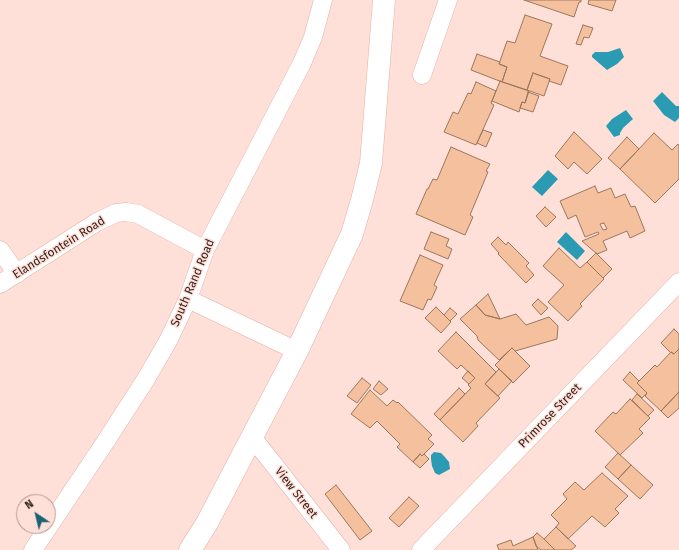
<!DOCTYPE html>
<style>
body{margin:0}
#map{position:relative;width:679px;height:550px;overflow:hidden;background:#ffe0d8;font-family:"Fira Sans",sans-serif}
canvas{display:block}
.north{position:absolute;left:16px;top:494px;width:40px;height:40px;box-sizing:border-box;background:#ffe0d8;border:1px solid #af958e;border-radius:50%;rotate:325deg;font-size:11px;font-weight:700;line-height:16px;text-align:center;color:#37241f}
.north::after{content:'';display:block;margin:auto;width:14px;height:18px;background:#1b6372;clip-path:polygon(50% 0,100% 100%,50% 72%,0 100%)}
</style>
<div id="map">
<canvas width="679" height="550"></canvas>
<div class="north">N</div>
</div>
<script>
const c = document.querySelector('canvas').getContext('2d');
c.lineJoin = 'round';
function fill(path, color) { c.fillStyle = color; c.fill(path, 'evenodd'); }
const poly = rows => new Path2D(rows.map(r => 'M' + r).join(''));
function strokePath(path, color, width, dash) { c.strokeStyle = color; c.lineWidth = width; c.lineCap = dash ? 'butt' : 'round'; c.setLineDash(dash || []); c.stroke(path); }
function drawText(font, color, halo, rows, align = 'center') {
  c.font = font + ' "Fira Sans",sans-serif'; c.lineWidth = 3; c.setLineDash([]); c.textBaseline = 'middle'; c.strokeStyle = halo; c.fillStyle = color; for (const [text, x, y, turn = 0] of rows) {
    c.save(); c.translate(x, y); c.rotate((+turn || 0) * Math.PI / 180); c.textAlign = isNaN(turn) ? turn : align; if (halo) c.strokeText(text, 0, 0); c.fillText(text, 0, 0); c.restore();
  }
}
fill(poly([
 [620,48,624,57,617,64,607,70,592,57,592,55,595,52,608,52],
 [662,92,676,106,679,106,679,118,675,122,664,115,653,101],
 [626,110,633,119,623,128,620,133,620,135,614,137,606,126,612,119],
 [548,170,558,179,542,196,532,187],
 [566,232,585,251,577,260,557,242],
 [434,452,441,453,444,456,449,462,450,469,439,475,435,473,432,466,431,459,431,455]
]), '#2a9bb2');
const building = poly([
 [524,0,581,0,581,2,579,2,574,17,524,0],
 [589,0,616,0,612,11,588,4,589,0],
 [525,15,552,24,540,56,568,66,561,85,549,81,550,79,533,73,527,90,502,82,507,67,499,64,507,41,515,43,525,15],
 [583,25,593,28,589,38,584,37,581,45,576,44,583,25],
 [477,54,500,62,499,64,507,67,502,82,471,70,477,54],
 [533,73,550,79,544,96,527,90,533,73],
 [500,81,529,91,525,103,522,102,519,112,492,101,500,81],
 [476,82,496,91,491,103,494,105,476,145,444,132,453,112,458,114,468,93,471,94,476,82],
 [528,92,539,96,533,112,520,108,522,102,525,103,528,92],
 [483,130,492,133,486,147,477,143,483,130],
 [574,132,602,159,587,174,574,162,568,169,555,156,574,132],
 [654,133,672,150,678,144,679,146,679,179,655,203,620,169,654,133],
 [627,137,639,149,620,169,608,158,627,137],
 [451,147,490,164,486,171,488,172,470,215,473,217,465,235,416,214,427,189,428,189,433,179,437,180,451,147],
 [595,186,598,193,611,188,615,198,625,194,631,207,635,206,645,231,630,238,627,231,603,241,607,250,597,254,582,241,599,234,598,232,585,237,576,215,568,219,560,201,595,186],
 [604,223,607,229,603,230,600,224,604,223],
 [545,207,556,217,546,227,536,216,545,207],
 [431,232,449,239,446,246,452,249,448,259,424,249,431,232],
 [498,237,506,245,508,242,529,263,526,266,534,275,526,283,498,254,499,253,491,244,498,237],
 [559,248,580,268,587,262,604,279,580,304,582,306,568,321,548,302,564,285,543,266,559,248],
 [596,253,612,269,603,278,587,262,596,253],
 [420,255,443,265,434,285,437,287,431,300,428,299,423,310,400,301,420,255],
 [488,294,500,319,485,315,476,305,488,294],
 [538,299,548,308,541,315,532,305,538,299],
 [476,305,485,315,500,319,516,314,526,325,549,317,558,326,557,339,515,351,512,348,499,360,478,340,477,336,460,319,476,305],
 [436,307,451,322,441,333,425,318,436,307],
 [450,308,457,314,450,321,444,315,450,308],
 [674,329,679,334,679,349,674,354,671,352,671,353,661,343,674,329],
 [456,332,496,372,485,384,500,398,476,423,478,426,463,442,440,420,471,388,468,385,475,378,461,365,457,369,438,351,456,332],
 [512,348,530,366,513,383,495,365,512,348],
 [679,349,679,392,661,411,645,396,647,393,637,383,655,365,657,367,671,352,674,354,679,349],
 [499,369,512,381,498,396,485,384,499,369],
 [468,371,475,378,469,384,462,378,468,371],
 [630,372,639,381,637,383,647,393,642,398,623,380,630,372],
 [362,378,371,385,357,403,347,396,362,378],
 [379,381,388,389,381,395,373,389,379,381],
 [459,388,465,394,440,420,434,414,459,388],
 [370,390,387,406,393,400,397,403,398,402,432,435,428,439,434,444,422,456,420,454,413,462,397,447,400,444,377,421,370,428,351,414,370,390],
 [679,392,679,408,668,418,661,411,679,392],
 [637,394,654,410,648,416,632,400,637,394],
 [630,399,650,418,639,429,643,433,620,455,595,431,613,412,616,414,630,399],
 [618,453,631,465,618,479,605,467,618,453],
 [420,454,422,456,424,454,429,459,420,468,413,462,420,454],
 [631,465,653,485,640,499,618,479,631,465],
 [602,473,628,496,615,509,619,513,605,527,592,516,568,539,556,527,559,523,551,515,567,499,563,494,575,482,584,490,602,473],
 [336,485,372,531,360,540,325,494,336,485],
 [409,497,419,506,399,527,389,518,409,497],
 [556,527,576,546,571,550,555,550,544,539,556,527],
 [537,533,544,539,555,550,541,550,536,546,533,537,537,533],
 [533,537,538,550,499,550,497,545,511,540,513,546,533,537]
]);
fill(building, '#f5c09d');
strokePath(building, '#9c765d', 1);
const street = poly([
 [422,75,448,0],
 [0,250,17,274],
 [0,284,97,222,116,213,126,212,138,214,205,250],
 [188,299,297,351],
 [252,437,341,550],
 [33,550,104,444,146,379,168,341,188,299,205,250,302,63,313,37,323,0],
 [421,550,679,282]
]);
const secondary = poly([
 [190,550,207,523,297,351,352,234,362,200,371,163,384,0]
]);
strokePath(street, '#e2b1a4', 19);
strokePath(secondary, '#e2b1a4', 23);
strokePath(street, '#fff', 18);
strokePath(secondary, '#fff', 22);
drawText('12px', '#37241f', '#ffe0d8', [
 ["Elandsfontein Road",59,248,-32],
 ["South Rand Road",193,283,-67],
 ["Primrose Street",550,416,-46],
 ["View Street",296,493,52]
]);
</script>
